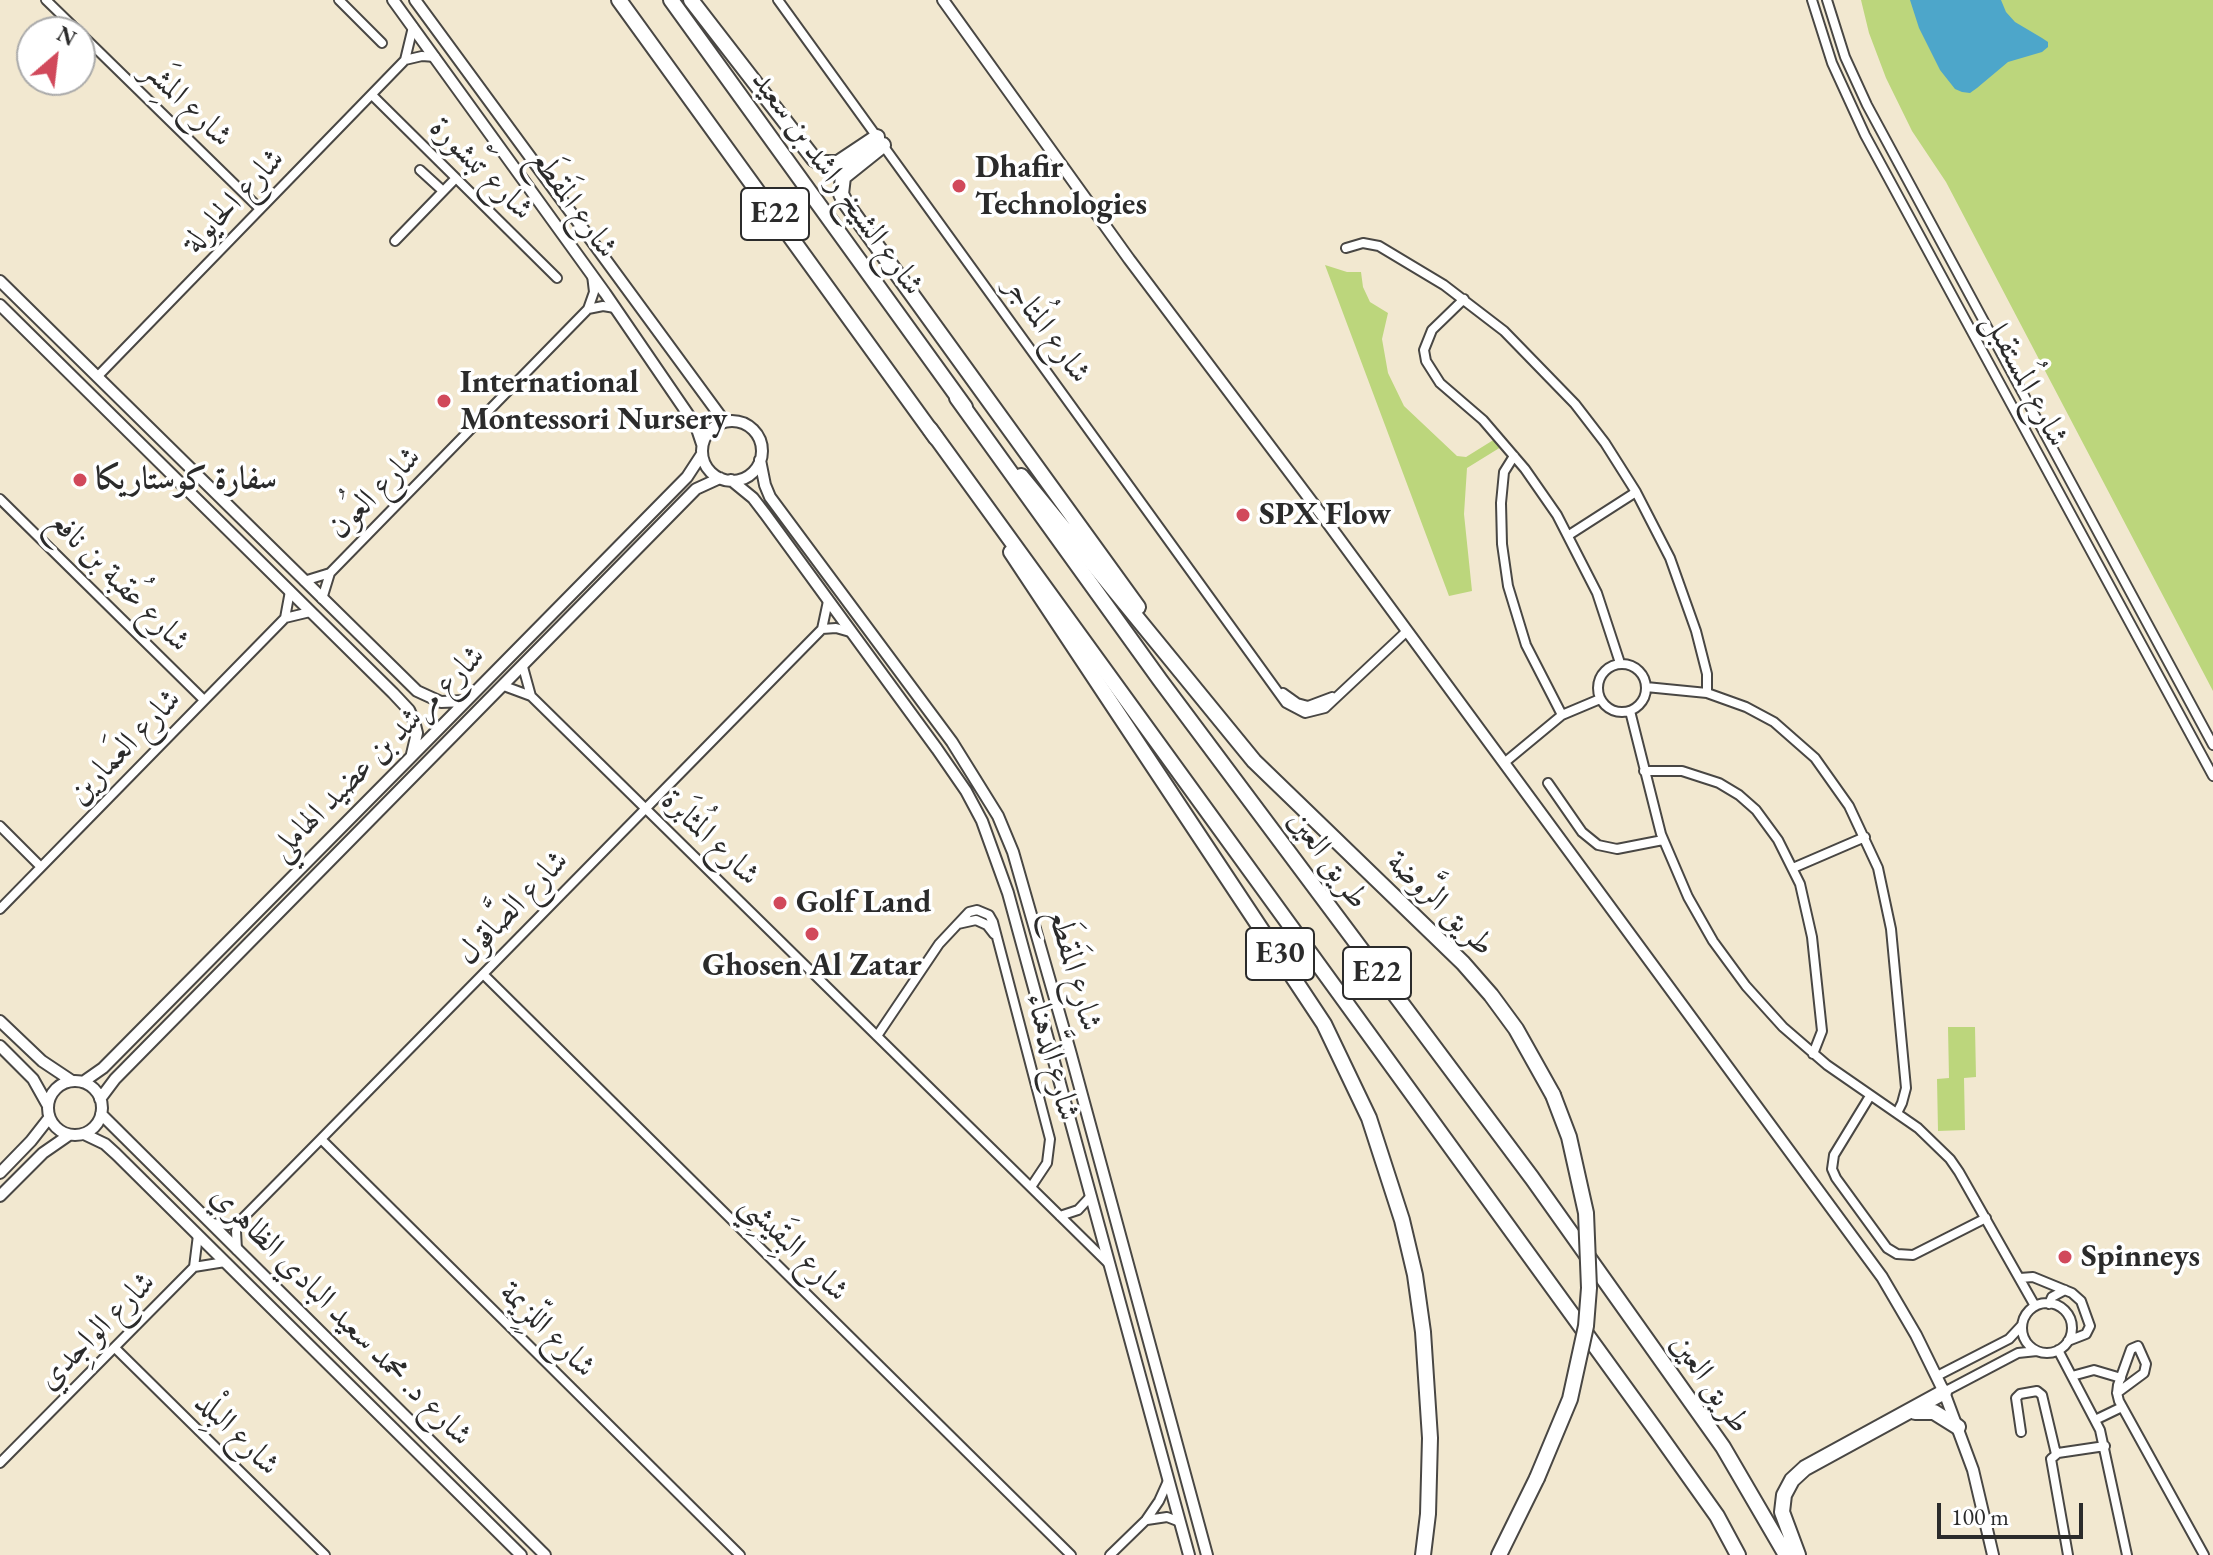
<!DOCTYPE html>
<meta charset="utf-8">
<style>
body{margin:0}
#map{position:relative;width:2213px;height:1555px;overflow:hidden;background:#f2e8d0;font-family:"EB Garamond",serif}
canvas{display:block}
.north{position:absolute;left:16px;top:16px;width:80px;height:80px;box-sizing:border-box;background:#fff;border:2px solid #aaa;border-radius:50%;rotate:28deg;font-size:22px;font-weight:700;line-height:32px;text-align:center;color:#2b2b2b}
.north::after{content:'';display:block;margin:auto;width:28px;height:36px;background:#d1495b;clip-path:polygon(50% 0,100% 100%,50% 72%,0 100%)}
.scale{position:absolute;left:1937px;top:1503px;width:146px;height:36px;box-sizing:border-box;border:4px solid #2b2b2b;border-top:0;padding-left:10px;font-size:24px;line-height:28px;white-space:nowrap;color:#2b2b2b;-webkit-text-stroke:6px #fff;paint-order:stroke}
</style>
<div id="map">
<canvas width="2213" height="1555"></canvas>
<div class="north">N</div>
<div class="scale">100 m</div>
</div>
<script>
const c = document.querySelector('canvas').getContext('2d');
c.lineJoin = 'round';
function fill(path, color) { c.fillStyle = color; c.fill(path, 'evenodd'); }
const poly = rows => new Path2D(rows.map(r => 'M' + r).join(''));
function strokePath(path, color, width, dash) { c.strokeStyle = color; c.lineWidth = width; c.lineCap = dash ? 'butt' : 'round'; c.setLineDash(dash || []); c.stroke(path); }
function drawText(font, color, halo, rows, align = 'center') {
  c.font = font + ' "EB Garamond",Amiri,serif'; c.lineWidth = 7; c.setLineDash([]); c.textBaseline = 'middle'; c.strokeStyle = halo; c.fillStyle = color; for (const [text, x, y, turn = 0] of rows) {
    c.save(); c.translate(x, y); c.rotate((+turn || 0) * Math.PI / 180); c.textAlign = isNaN(turn) ? turn : align; if (halo) c.strokeText(text, 0, 0); c.fillText(text, 0, 0); c.restore();
  }
}
fill(poly([
 [1861,0,2213,0,2213,691,1946,182,1912,131,1886,78,1869,33],
 [1325,265,1347,272,1361,272,1363,287,1370,302,1388,313,1382,339,1388,373,1404,406,1457,456,1466,457,1495,439,1501,447,1467,468,1464,514,1472,591,1449,596],
 [1948,1027,1975,1027,1976,1077,1964,1078,1965,1130,1938,1131,1937,1079,1949,1078]
]), '#bcd67c');
fill(poly([
 [1910,0,2001,0,2006,12,2015,22,2042,38,2048,42,2048,47,2042,52,2008,62,1977,88,1970,93,1962,92,1955,89,1940,70,1919,28]
]), '#4da6ca');
const minor = poly([
 [46,0,79,32],
 [339,0,382,43],
 [778,0,1286,703,1305,713,1325,708,1407,631],
 [1812,0,1832,63,1865,135,2213,776],
 [1827,0,1845,57,1867,105,2213,745],
 [80,33,260,209],
 [405,60,422,56,435,57],
 [372,95,557,278],
 [420,170,443,191],
 [395,241,456,178],
 [1346,248,1363,243,1379,246,1444,285,1504,331,1575,404,1605,443,1636,492,1670,558,1696,631,1707,674,1707,693],
 [1464,299,1432,330,1424,350,1426,361,1440,383,1483,420,1525,469,1557,515,1597,593,1620,663],
 [588,309,603,306,615,308],
 [97,377,405,60,413,27],
 [1514,456,1504,472,1501,503,1502,544,1508,586,1526,645,1562,715],
 [0,499,204,700],
 [1569,535,1636,492],
 [304,581,330,573,588,309,594,292,592,275],
 [322,599,330,573],
 [285,618,310,612],
 [822,629,836,628,850,632],
 '1598 688a24 24 0 1 1 48 0a24 24 0 1 1-48 0Z',
 [523,667,531,696],
 [504,686,531,696,1110,1265],
 [1646,687,1707,693,1746,707,1774,722,1815,758,1849,806,1878,868,1891,929,1906,1088,1902,1103,1897,1113],
 [1283,693,1297,703,1308,706,1332,697],
 [1630,711,1661,834,1688,897,1713,941,1746,986,1783,1027,1827,1065,1918,1128,1950,1159,1959,1172,2035,1306],
 [1504,763,1562,715,1600,699],
 [1644,771,1682,771,1719,783,1739,795,1756,810,1778,840,1800,884,1812,937,1822,1031,1813,1054],
 [1548,783,1582,832,1598,845,1617,849,1663,840],
 [0,826,41,867],
 [1793,868,1865,837],
 [0,909,285,618,290,591],
 [958,924,976,920,987,925,994,934],
 [483,974,1071,1555],
 [877,1036,939,944,969,912,977,910,989,915,993,922,1050,1139,1047,1163,1031,1187],
 [1870,1096,1834,1155,1832,1169,1836,1178,1887,1248,1897,1254,1913,1255,1986,1218],
 [321,1139,740,1555],
 [1060,1216,1078,1210,1091,1196],
 [211,1223,228,1225,240,1221,321,1139,822,629,828,601],
 [237,1250,236,1231,240,1221],
 [194,1267,198,1235],
 [2020,1278,2033,1277,2072,1293,2081,1301,2090,1326,2086,1334,2068,1341],
 '2022 1328a25 25 0 1 1 50 0a25 25 0 1 1-50 0Z',
 [2049,1304,2052,1297,2065,1290],
 [115,1348,325,1555],
 [2058,1350,2100,1430,2127,1555],
 [1937,1376,2009,1339,2022,1325],
 [2072,1376,2094,1370,2121,1378],
 [1944,1392,2018,1353,2037,1351],
 [2117,1393,2144,1373,2146,1364,2138,1346,2131,1349,2118,1385,2117,1393,2119,1401,2204,1555],
 [2095,1420,2122,1407],
 [2021,1432,2016,1398,2020,1394,2037,1391,2042,1395,2056,1454],
 [0,1463,194,1267,225,1262],
 [1147,1520,1167,1517,1180,1522],
 [1110,1555,1146,1520,1159,1501,1168,1481],
 [2068,1555,2051,1459,2058,1453,2105,1446]
]);
const tertiary = poly([
 [393,0,605,293,696,426,702,444],
 [415,0,724,421],
 [943,0,1129,259,1327,522,1882,1277,1916,1335,1944,1392,1973,1470,1993,1555],
 [0,281,417,691,441,702,465,701],
 [0,305,393,693,409,710,414,721,417,733,412,754],
 '702 451a30 30 0 1 1 60 0a30 30 0 1 1-60 0Z',
 [760,460,765,485,770,497,952,742,998,816,1013,852,1070,1051,1207,1555],
 [731,480,753,498,766,515,937,749,966,791,982,821,1008,893,1189,1555],
 [0,1021,42,1061,72,1081],
 [0,1046,33,1079,47,1104],
 '48 1108a27 27 0 1 1 54 0a27 27 0 1 1-54 0Z',
 [83,1082,103,1068,410,758,687,477,702,454],
 [100,1099,115,1079,696,489,720,478],
 [101,1114,545,1555],
 [84,1134,105,1144,116,1154,521,1555],
 [0,1173,31,1141,49,1118],
 [0,1196,43,1153,69,1135]
]);
const trunk = poly([
 [619,0,936,438],
 [671,0,965,407],
 [691,0,814,159,821,163,838,163,877,137],
 [883,145,843,177,841,194,845,202,1138,607],
 [1021,476,1254,761,1463,963,1491,995,1516,1029,1553,1095],
 [1011,552,1324,1024,1369,1118,1402,1220,1415,1275,1423,1332,1430,1438,1428,1514,1423,1555],
 [1499,1555,1537,1478]
]);
const motorway = poly([
 [957,398,1160,680,1532,1178,1723,1447,1786,1555],
 [930,429,1658,1433,1717,1516,1738,1555],
 [1915,1412,1934,1412,1958,1427],
 [1798,1555,1782,1512,1784,1495,1792,1480,1805,1468,1944,1392]
]);
strokePath(minor, '#494744', 12);
strokePath(tertiary, '#494744', 14);
strokePath(trunk, '#494744', 18);
strokePath(motorway, '#494744', 18);
strokePath(minor, '#fff', 8);
strokePath(tertiary, '#fff', 10);
strokePath(trunk, '#fff', 14);
strokePath(motorway, '#fff', 14);
const trunkBridge = poly([
 [1537,1478,1570,1399,1586,1326,1589,1288,1586,1213,1569,1137,1553,1095]
]);
strokePath(trunkBridge, '#494744', 18, []);
strokePath(trunkBridge, '#fff', 14);
for (const [x, y, r, color] of [
 [959,186,8,"#d1495b"],
 [444,401,8,"#d1495b"],
 [80,480,8,"#d1495b"],
 [1243,515,8,"#d1495b"],
 [780,903,8,"#d1495b"],
 [812,934,8,"#d1495b"],
 [2065,1257,8,"#d1495b"]
]) { const dot = new Path2D(); dot.arc(x, y, r, 0, 2 * Math.PI); c.fillStyle = color; c.fill(dot); strokePath(dot, '#fff', 3); }
for (const [x, y, w] of [
 [775,214,68],
 [1280,954,68],
 [1377,973,68]
]) { const box = new Path2D(); box.roundRect(x - w / 2, y - 26, w, 52, 6); c.fillStyle = '#fff'; c.fill(box); strokePath(box, '#2b2b2b', 2); }
drawText('bold 30px', '#2b2b2b', null, [
 ["E22",775,214],
 ["E30",1280,954],
 ["E22",1377,973]
]);
drawText('32px', '#2b2b2b', '#fff', [
 ["شارع المِشَر",187,104,44],
 ["شارع تَبْشورة",481,169,45],
 ["شارع الشيخ راشد بن سعيد",837,183,54],
 ["شارع الحايولة",234,201,-46],
 ["شارع المَقطَع",573,204,54],
 ["شارع المُتاجر",1047,330,54],
 ["شارع المُستقبل",2025,380,62],
 ["شارع العُون",375,493,-45],
 ["شارع عُقبة بن نافع",119,582,45],
 ["شارع العَمارين",125,747,-46],
 ["شارع مرشد بن عضيد الهاملي",378,753,-45],
 ["شارع المُثابَرة",710,838,44],
 ["طريق العين",1328,860,54],
 ["طريق الرَّوضة",1440,904,44],
 ["شارع الصَّاقول",513,908,-46],
 ["شارع المَقطَع",1074,970,74],
 ["شارع الدَّهناء",1052,1057,75],
 ["شارع البِقَيشِي",794,1248,45],
 ["شارع د. محمد سعيد البادي الظاهري",341,1316,45],
 ["شارع اللِّزِيمة",547,1330,45],
 ["شارع الواجِدي",97,1331,-45],
 ["طريق العين",1710,1384,55],
 ["شارع البِلْد",237,1434,45]
]);
drawText('bold 32px', '#2b2b2b', '#fff', [
 ["Dhafir",975,168],
 ["Technologies",975,205],
 ["International",460,383],
 ["Montessori Nursery",460,420],
 ["سفارة كوستاريكا",96,480],
 ["SPX Flow",1259,515],
 ["Golf Land",796,903],
 ["Ghosen Al Zatar",812,966,"center"],
 ["Spinneys",2081,1257]
], 'left');
</script>
